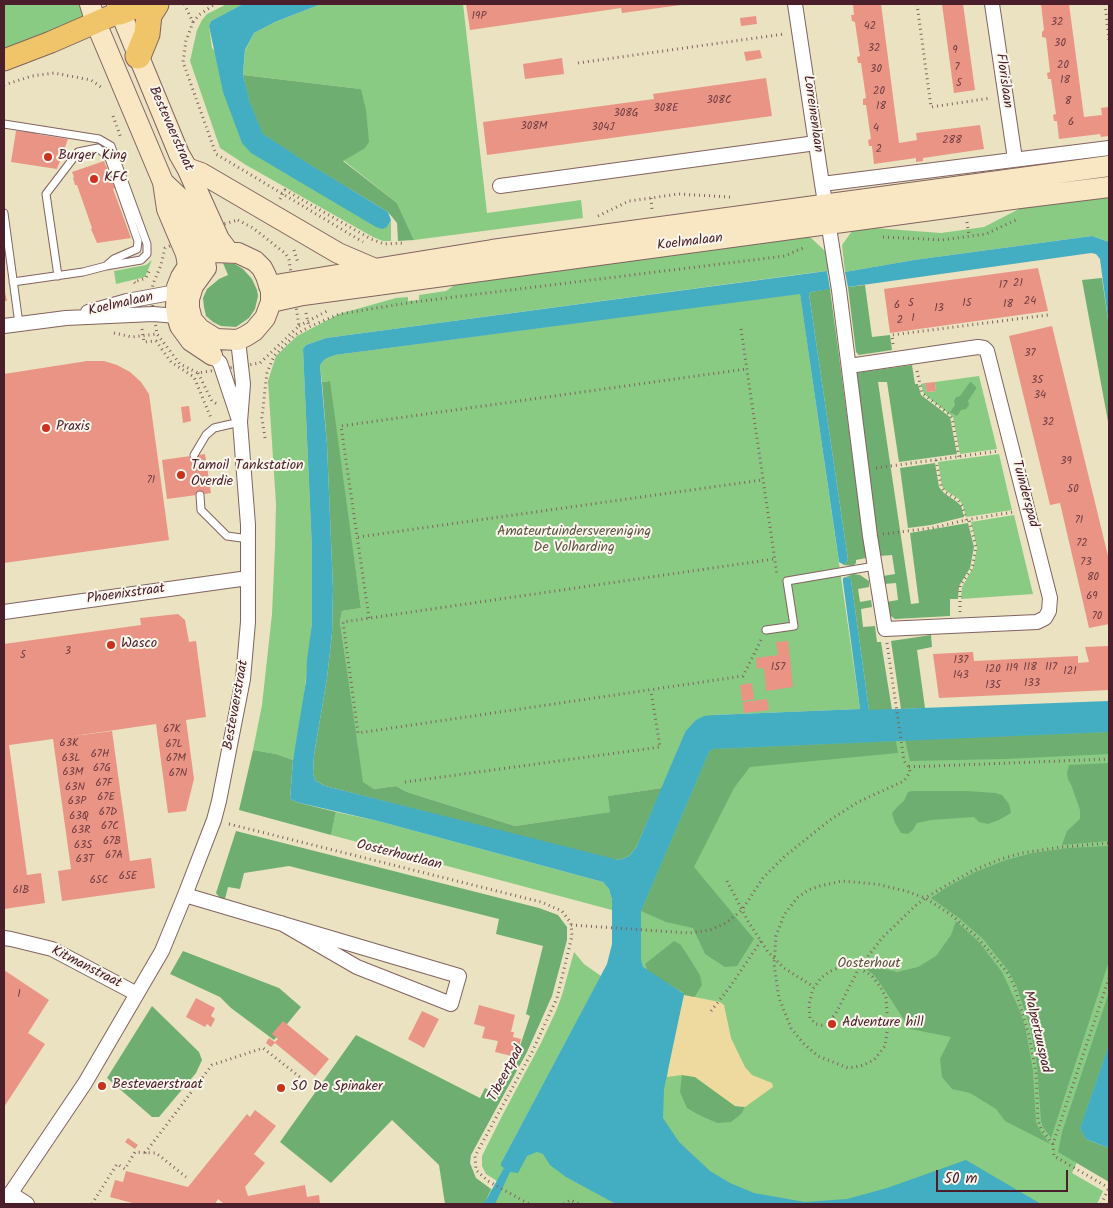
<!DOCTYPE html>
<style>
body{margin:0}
#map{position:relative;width:1113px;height:1208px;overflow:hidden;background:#eae2c1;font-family:Kalam,sans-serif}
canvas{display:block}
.frame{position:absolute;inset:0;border:5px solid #4a1f2b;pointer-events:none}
.scale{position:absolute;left:936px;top:1170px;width:132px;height:22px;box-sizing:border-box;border:2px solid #4a1f2b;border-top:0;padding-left:6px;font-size:15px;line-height:18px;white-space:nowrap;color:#4a1f2b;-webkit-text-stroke:4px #fbf7ec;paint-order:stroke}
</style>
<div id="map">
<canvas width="1113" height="1208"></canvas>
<div class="frame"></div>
<div class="scale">50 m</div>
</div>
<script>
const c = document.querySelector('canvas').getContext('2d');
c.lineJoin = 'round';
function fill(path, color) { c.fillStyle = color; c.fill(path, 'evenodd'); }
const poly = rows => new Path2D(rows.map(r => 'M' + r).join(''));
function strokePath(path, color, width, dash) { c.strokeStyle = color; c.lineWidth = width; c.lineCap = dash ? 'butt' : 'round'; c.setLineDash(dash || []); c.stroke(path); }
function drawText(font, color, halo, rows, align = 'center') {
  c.font = font + ' Kalam,sans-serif'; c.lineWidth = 4; c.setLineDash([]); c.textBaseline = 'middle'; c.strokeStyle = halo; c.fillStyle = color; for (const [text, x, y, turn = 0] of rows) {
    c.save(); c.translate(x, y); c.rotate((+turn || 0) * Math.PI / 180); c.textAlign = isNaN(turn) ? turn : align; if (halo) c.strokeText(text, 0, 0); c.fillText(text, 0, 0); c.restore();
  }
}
fill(poly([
 [4,4,80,4,84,17,4,51],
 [227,4,243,4,211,21,209,26,212,48,387,227,391,220,391,241,383,241,373,237,246,165,220,148,190,61,197,30,202,20,207,14],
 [321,4,463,4,487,213,581,200,583,218,414,240,397,203,343,160,364,149,361,89,243,75,245,51,254,33,275,22],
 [1109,196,1109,242,1092,236,914,260,845,272,842,245,852,231,874,228,941,233,984,227,1021,208],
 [810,237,825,251,829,274,827,271,810,273,326,338,306,345,303,349,312,550,312,623,302,714,293,760,276,754,253,750,262,705,272,614,275,547,276,504,268,381,276,356,297,336,339,314,396,298,408,297,408,301,419,300,419,295,446,291,456,284],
 [152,260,145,277,116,284,114,271,146,265],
 [800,293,860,709,714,715,685,732,662,788,609,796,611,812,515,826,407,792,396,786,374,789,362,782,340,622,342,611,361,608,329,381,322,382,320,365,325,359,335,355],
 [979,376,997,449,960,454,953,417,924,394,921,384,925,383,927,392,936,391,935,382],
 [969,383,977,388,961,410,951,412],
 [999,454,1012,510,966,517,963,506,959,499,946,491,942,486,938,462],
 [1014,515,1033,594,961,599,962,587,973,568,977,548,971,522],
 [1109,712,1109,1080,1096,1120,1072,1173,1103,1191,1097,1204,486,1204,491,1189,492,1190,497,1181,486,1174,482,1166,482,1156,502,1116,541,1043,556,1011,562,995,574,952,584,964,601,976,501,1163,613,981,707,734],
 [336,812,378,821,603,882,609,889,612,900,612,910,331,835]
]), '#89cb83');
fill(poly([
 [243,75,361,89,366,110,369,142,364,149,343,161,397,203,414,240,398,241,397,223,388,212,309,164,263,134,250,103],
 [223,263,235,264,243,269,252,279,257,290,258,296,255,309,249,318,236,327,221,326,213,322,206,316,204,307,203,298,207,289,219,279,228,275],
 [1102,278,1109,327,1109,427,1082,280],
 [865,285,872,337,890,335,892,350,859,355,856,352,848,287],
 [827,289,830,289,866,558,856,560,856,563,853,566,844,565,848,560,809,294,811,292],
 [912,365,915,384,918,384,921,395,950,417,957,454,899,462,887,382,878,382,911,604,919,603,910,533,968,523,974,547,970,568,959,586,958,599,950,599,950,616,895,619,888,614,886,602,898,600,896,583,884,584,883,576,895,574,892,555,880,556,855,373],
 [330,381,361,608,342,611,340,622,363,782,374,789,396,786,407,792,515,826,610,812,608,796,662,788,636,848,629,856,619,860,593,855,325,786,316,781,313,774,314,755,327,678,332,633,333,589,327,445,322,382],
 [971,382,977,388,968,401,969,405,966,409,961,410,957,416,950,412,955,405,954,401,956,397,960,396,969,383],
 [935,463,939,487,944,493,957,502,961,506,964,517,931,525,908,528,900,468],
 [853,574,860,575,869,581,869,587,858,589,860,602,871,600,872,607,861,609,863,627,875,626,877,642,881,642,892,710,869,710,851,580,850,578,846,577],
 [931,635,932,647,917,650,925,708,901,709,891,641],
 [1109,732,1109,754,1005,759,910,761,905,740],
 [896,741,898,753,750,767,734,788,694,867,754,939,737,966,725,967,705,954,693,928,666,922,641,911,709,752,713,749],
 [253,750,276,754,293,760,290,799,296,802,336,812,331,835,239,810],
 [1109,763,1109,841,1062,845,1067,831,1080,819,1080,810,1072,787,1068,779,1067,773,1069,765],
 [912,791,967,791,996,793,1002,795,1009,804,1011,813,999,820,988,824,979,822,974,817,931,820,917,823,913,830,908,834,901,833,895,823,892,813,898,806,904,801,908,792],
 [236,831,539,908,558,915,567,927,567,940,552,996,527,1052,471,1155,470,1163,476,1178,491,1189,485,1203,479,1204,445,1204,439,1165,392,1120,331,1183,280,1142,356,1035,480,1098,485,1088,498,1094,516,1058,530,1016,526,1014,543,946,496,934,499,919,289,866,244,873,240,889,228,887,225,899,220,898,216,893],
 [1109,846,1109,961,1051,1138,1043,1127,1041,1121,1037,1066,1030,1027,1016,985,1007,969,983,939,959,918,931,898,947,887,975,872,1006,860,1032,853,1068,848],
 [956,921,979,942,1002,972,1020,1011,1026,1030,1033,1071,1036,1122,1039,1129,1050,1144,1005,1121,996,1109,970,1093,952,1089,942,1077,940,1059,951,1037,910,1029,882,986,874,975,866,969,866,964,869,961,877,967,897,972,918,967,936,956,951,935],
 [674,941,681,945,700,975,702,985,694,998,684,995,682,992,648,972,645,964],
 [183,951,279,988,301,1007,274,1040,231,1008,220,997,170,974],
 [1109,992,1109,1045,1080,1128,1086,1139,1109,1148,1109,1182,1058,1152,1062,1132],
 [152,1006,199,1052,202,1060,196,1073,159,1117,152,1117,107,1078],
 [682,1075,695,1077,735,1106,745,1107,741,1114,731,1122,717,1123,697,1114,687,1108,680,1092]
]), '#6eaf71');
fill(poly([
 [684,995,720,1002,724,1005,731,1038,745,1067,752,1075,772,1083,773,1087,745,1107,735,1106,695,1077,682,1075,667,1077,671,1050]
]), '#eeda9e');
fill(poly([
 [243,4,321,4,275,22,254,33,245,50,244,61,243,75,250,103,263,134,309,164,388,212,391,220,387,227,382,229,376,227,251,153,242,143,223,92,209,26,211,21],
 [1092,236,1109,242,1109,327,1100,259,1096,254,1091,253,848,287,845,272,914,260],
 [827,271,830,289,811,292,809,294,848,560,844,565,839,562,800,294,335,355,325,359,320,365,327,445,333,589,332,633,327,678,314,755,313,774,316,781,325,786,619,860,629,856,636,848,685,732,696,720,704,716,714,715,860,709,843,582,843,578,846,577,850,578,851,580,869,710,1109,701,1109,732,713,749,709,752,641,911,641,960,643,967,684,994,664,1089,663,1118,679,1142,710,1171,730,1183,754,1193,805,1202,847,1199,887,1188,966,1160,1041,1204,616,1204,566,1177,550,1165,543,1154,537,1152,527,1156,518,1173,510,1172,495,1204,479,1204,485,1202,504,1168,501,1166,501,1163,607,964,612,944,612,900,609,889,603,882,378,821,296,802,290,799,293,760,306,681,307,660,312,623,312,550,303,349,306,345,326,338],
 [1109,1045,1109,1148,1086,1139,1080,1128]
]), '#43adc2');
fill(poly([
 [466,4,681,4,681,5,622,13,621,8,470,30],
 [853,4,881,4,899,143,917,140,916,133,980,125,984,149,923,158,923,161,916,162,916,158,874,164,872,146,869,146,868,140,871,139,866,105,863,105,863,99,866,98,861,63,858,63,857,57,860,56,855,22,852,21,851,15,854,15],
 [942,4,963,4,975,90,954,93],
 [1041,4,1069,4,1084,117,1102,115,1101,108,1109,107,1108,136,1101,137,1100,134,1059,139,1057,121,1054,121,1053,115,1056,114,1051,79,1048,79,1047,73,1050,72,1046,38,1042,37,1042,32,1044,30],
 [756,16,757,24,741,26,740,18],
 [760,50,762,58,746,61,744,52],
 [562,58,564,74,525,79,523,64],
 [766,78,772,116,487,155,483,122,654,99,653,94],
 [16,131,36,132,36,134,68,139,57,169,11,162],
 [104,161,115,188,113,189,131,238,97,243,91,229,92,228,77,185,75,185,73,178,74,177,72,172],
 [1038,268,1048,311,890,333,884,289],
 [4,287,7,301,4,301],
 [1052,326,1109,560,1109,624,1089,628,1060,503,1050,505,1009,336],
 [87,361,104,361,117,365,130,372,141,382,149,394,169,540,4,563,4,374],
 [935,382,936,391,927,392,925,383],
 [189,406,191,421,183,423,181,407],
 [205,454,211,493,167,499,162,460],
 [178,614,185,620,189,642,196,641,206,717,186,720,194,779,186,811,168,813,156,724,67,737,112,731,130,861,151,858,155,888,62,901,58,871,71,869,53,739,9,745,27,875,41,873,45,903,4,909,4,644,141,625,140,618],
 [788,641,793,687,766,691,764,668,757,669,756,658,778,655,776,642],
 [1109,646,1109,690,939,698,933,654,973,652,974,661,1078,656,1078,663,1089,662,1085,647],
 [752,683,754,699,742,701,740,685],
 [767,699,769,710,744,713,743,702],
 [4,970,49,1000,28,1033,45,1044,4,1107],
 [196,998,215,1008,211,1016,215,1019,211,1027,207,1024,205,1027,186,1017],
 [479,1005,515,1015,511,1032,514,1032,513,1037,521,1039,516,1057,495,1052,498,1041,482,1038,485,1027,474,1024],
 [422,1011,439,1019,424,1048,408,1039],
 [283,1021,329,1059,315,1076,275,1043,271,1047,266,1043,269,1038,275,1042,278,1039,272,1034],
 [255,1110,276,1126,254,1154,265,1163,245,1187,248,1196,305,1185,307,1197,319,1195,320,1204,224,1204,218,1199,215,1204,136,1204,110,1197,115,1180,123,1182,126,1171,188,1187,247,1114,250,1117],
 [128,1138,138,1145,135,1149,125,1142]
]), '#e99485');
const lane = poly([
 [4,124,99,139,111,146,147,244,147,254,141,260,106,266],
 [4,213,19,324],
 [13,282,83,272,106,266,114,259,137,249,138,241,109,158,98,148,78,152,46,194,58,276],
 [194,455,206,435,214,428,240,422],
 [200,495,201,510,227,536,249,539],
 [766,630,794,626,787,581,875,566]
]);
const street = poly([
 [795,4,822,184,839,290,870,536,885,629,1037,622,1045,618,1049,611,1050,598,987,351,984,348,978,347,971,348,849,366],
 [992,4,1015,159],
 [822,184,1109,148],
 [500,186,816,143],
 [88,312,127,301,176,292],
 [4,326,66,318,153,314,177,316],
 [212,355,220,363,238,417],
 [4,612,248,578],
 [185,895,459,976,451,1004,357,967,281,923],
 [4,938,11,939,52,949,137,994],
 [10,1193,27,1204],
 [4,1203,85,1083,162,951,185,895,214,820,219,801,243,679,248,622,248,525,240,422,243,384,238,340]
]);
const secondary = poly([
 [90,4,96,23,163,182,167,209,186,254,188,266],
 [117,4,179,154,187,168,219,239,228,251],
 [187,168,201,173,338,253,373,268],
 [163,182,182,200,204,255,206,268,193,286,189,299,189,308,192,320,200,329,216,339,238,340,246,336,254,331,265,318,271,302,271,291,266,276,262,268,255,261,238,253,213,252,204,255,188,266,181,277,177,287,176,306,177,316,180,326,191,341,212,355],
 [269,286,492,250,1109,166],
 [271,302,303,295,1020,198,1109,187]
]);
const primary = poly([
 [4,60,51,42,120,12]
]);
const highway = poly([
 [120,12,139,4],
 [138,56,147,34,149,15,156,4]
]);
strokePath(lane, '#826360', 9);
strokePath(street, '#826360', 16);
strokePath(secondary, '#826360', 22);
strokePath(primary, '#826360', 23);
strokePath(highway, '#826360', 27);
strokePath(poly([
 [184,4,193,22,186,41,183,62,216,154,363,242],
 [917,4,931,107,991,98],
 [1105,4,1109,40],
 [193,22,199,15,215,4],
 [578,63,784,34],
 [4,85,32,76,54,73,91,80,101,87],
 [113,116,121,138],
 [651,198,652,210],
 [280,199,285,190,371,239,384,244,404,243],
 [598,216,629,201,651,198,678,194,730,197],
 [238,220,253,228,286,254,289,260,299,326,260,363,198,373,180,364,157,334,151,297,153,284,161,265,165,248,213,227,238,220],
 [967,222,969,236],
 [883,237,942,240,986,234,1018,219],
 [294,250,298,263],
 [135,283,134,282,146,278,150,269],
 [306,313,309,327,339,314,414,302,785,256,805,247],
 [299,326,327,311],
 [142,329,144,342,156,341,171,362,194,377,211,418],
 [741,329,777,575],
 [114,333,132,337,157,334],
 [893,344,892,335,1048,315],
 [917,371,922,393,949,414,952,418,959,457],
 [198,373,212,401,217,404],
 [265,438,262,418,265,389,267,373,274,356,295,335,309,327],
 [936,460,941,486,945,492,958,500,962,506,966,520],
 [876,468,999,451],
 [883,534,932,528,966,520,1013,512],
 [358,537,762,480],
 [960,612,960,586,972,568,976,547,969,519],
 [369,618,341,426,746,369],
 [761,640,743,676,358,733,343,622,774,559],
 [887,643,904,761,909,767],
 [909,767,1109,759],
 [405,782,660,747,651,691],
 [229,824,541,902,562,911,571,923,572,936,557,998,532,1052,475,1156,476,1170,488,1181,529,1204],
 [727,881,748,921,768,952,784,968,814,987],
 [571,925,689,933,710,930,726,923,742,910,763,878,785,856,830,820,858,802,904,781,910,772,909,767],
 [1109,978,1053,1144,1054,1156,1109,1188],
 [711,1011,729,988,761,941],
 [1053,1144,1041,1129,1038,1120,1036,1073,1029,1035,1014,985,1007,972,976,936,950,914,925,898,906,891,876,884,842,881,820,886,808,890,797,898,784,915,776,936,774,964,777,985,779,998,791,1028,803,1043,818,1056,848,1068,861,1066,874,1060,885,1046,888,1026,886,998,881,988,872,976,859,968,842,966,829,972,821,978,813,989,809,1004,810,1018,816,1024,822,1025,828,1023,836,1013,859,968,882,938,914,907,925,898,947,885,972,871,1001,859,1022,853,1062,847,1109,843],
 [145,1153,212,1065,263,1048,305,1081],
 [92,1204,117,1164,125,1169,135,1152,156,1153,186,1177],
 [564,1204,570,1200,579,1204],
 [1101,1204,1109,1188]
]), '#826360', 3, [1, 4]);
strokePath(lane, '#fff', 7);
strokePath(street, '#fff', 14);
strokePath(secondary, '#f9e7c3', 20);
strokePath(primary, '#f0c469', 21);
strokePath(highway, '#f0c469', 25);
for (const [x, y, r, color] of [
 [48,157,5,"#c8321e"],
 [94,179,5,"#c8321e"],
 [46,428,5,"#c8321e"],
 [181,475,5,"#c8321e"],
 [111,645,5,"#c8321e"],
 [832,1024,5,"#c8321e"],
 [102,1086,5,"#c8321e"],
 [281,1088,5,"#c8321e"]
]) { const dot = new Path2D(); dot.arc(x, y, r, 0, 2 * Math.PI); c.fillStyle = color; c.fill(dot); strokePath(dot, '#fbf7ec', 2); }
drawText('11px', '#723c42', null, [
 ["19P",479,17],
 ["32",1057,23],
 ["42",870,27],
 ["30",1060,44],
 ["32",874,49],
 ["9",955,51],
 ["20",1063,66],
 ["7",957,68],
 ["30",876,70],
 ["18",1065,81],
 ["5",959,84],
 ["20",879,92],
 ["308C",719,101],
 ["8",1068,102],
 ["18",881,107],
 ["308E",666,109],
 ["308G",626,114],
 ["6",1071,123],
 ["308M",534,127],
 ["304J",603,128],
 ["4",876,129],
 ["288",952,141],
 ["2",879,150],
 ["21",1018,284],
 ["17",1003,286],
 ["24",1030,302],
 ["5",911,304],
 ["15",967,304],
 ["18",1008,305],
 ["6",897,306],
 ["13",939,309],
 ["1",913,319],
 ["2",900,321],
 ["37",1030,354],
 ["35",1037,381],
 ["34",1040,396],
 ["32",1048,423],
 ["39",1066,462],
 ["71",151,481],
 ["50",1073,490],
 ["71",1079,521],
 ["72",1082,544],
 ["73",1086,563],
 ["80",1093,578],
 ["69",1092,597],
 ["70",1097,617],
 ["3",68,652],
 ["5",23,656],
 ["137",961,661],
 ["157",778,668],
 ["118",1030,668],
 ["117",1051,668],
 ["119",1012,669],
 ["120",993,670],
 ["121",1070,672],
 ["143",961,676],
 ["133",1032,684],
 ["135",993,686],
 ["67K",172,730],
 ["63K",69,744],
 ["67L",174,745],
 ["67H",100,755],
 ["63L",71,759],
 ["67M",176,759],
 ["67G",102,769],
 ["63M",73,773],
 ["67N",178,774],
 ["67F",104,784],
 ["63N",75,788],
 ["67E",106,798],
 ["63P",77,802],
 ["67D",108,813],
 ["63Q",79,817],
 ["67C",110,827],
 ["63R",81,831],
 ["67B",112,842],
 ["63S",83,846],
 ["67A",114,856],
 ["63T",85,860],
 ["65E",128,877],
 ["65C",99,881],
 ["61B",21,891],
 ["1",19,995]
]);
drawText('14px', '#4a1f2b', '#fbf7ec', [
 ["Florislaan",1003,81,82],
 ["Lorreinenlaan",812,114,82],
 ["Bestevaerstraat",170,129,66],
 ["Koelmalaan",690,243,-7],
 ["Koelmalaan",121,305,-13],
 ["Tuinderspad",1024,494,75],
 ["Phoenixstraat",126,595,-8],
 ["Bestevaerstraat",237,705,-80],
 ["Oosterhoutlaan",399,856,14],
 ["Kitmanstraat",86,968,27],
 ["Malpertuuspad",1036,1032,77],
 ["Tibeertpad",507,1074,-62]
]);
drawText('14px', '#4a1f2b', '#fbf7ec', [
 ["Burger King",58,157],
 ["KFC",104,179],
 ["Praxis",56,428],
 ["Tamoil Tankstation",191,467],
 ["Overdie",191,483],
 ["Wasco",121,645],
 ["Adventure hill",842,1024],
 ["Bestevaerstraat",112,1086],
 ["SO De Spinaker",291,1088]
], 'left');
drawText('14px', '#5d5345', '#fbf7ec', [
 ["Amateurtuindersvereniging",574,533],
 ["De Volharding",574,549],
 ["Oosterhout",869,965]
]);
</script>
